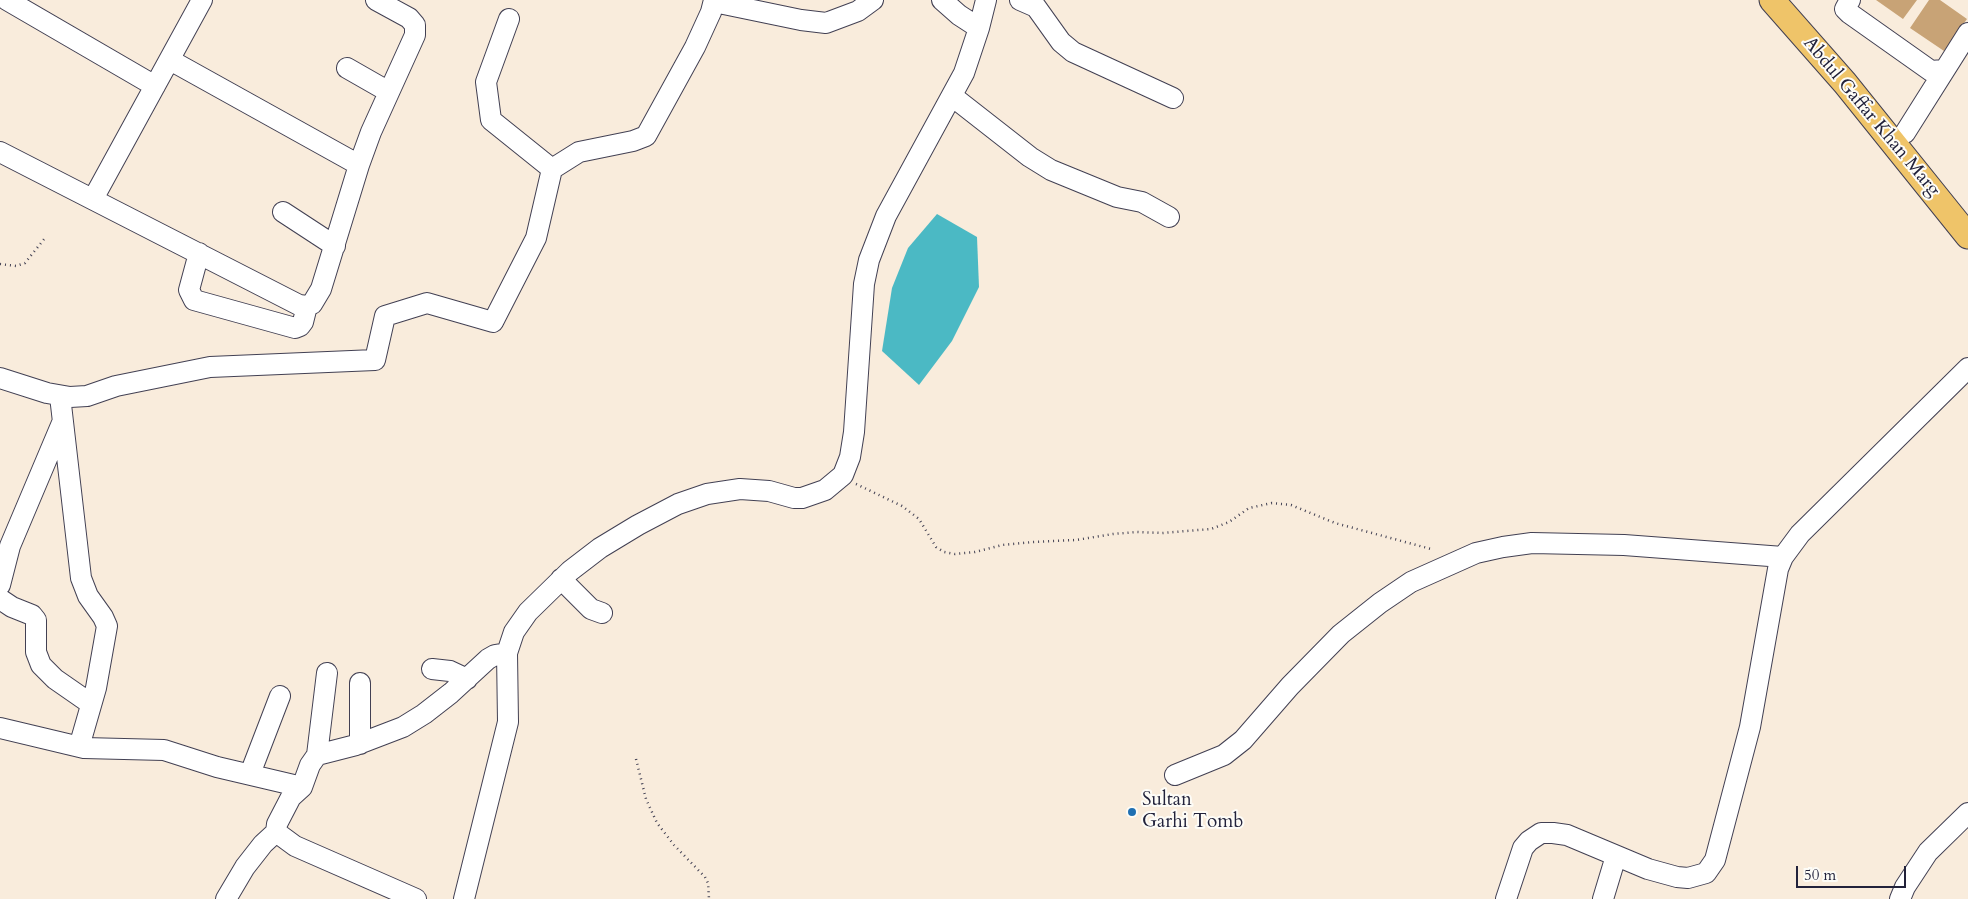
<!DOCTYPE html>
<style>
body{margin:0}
#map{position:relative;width:1968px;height:899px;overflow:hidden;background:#f9ecdc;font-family:Cardo,serif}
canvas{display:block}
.scale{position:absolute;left:1796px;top:866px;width:110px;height:22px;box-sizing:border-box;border:2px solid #22223b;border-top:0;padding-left:6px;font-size:15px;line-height:18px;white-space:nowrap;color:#22223b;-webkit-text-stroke:4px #fdfcf7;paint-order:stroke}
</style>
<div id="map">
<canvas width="1968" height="899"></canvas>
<div class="scale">50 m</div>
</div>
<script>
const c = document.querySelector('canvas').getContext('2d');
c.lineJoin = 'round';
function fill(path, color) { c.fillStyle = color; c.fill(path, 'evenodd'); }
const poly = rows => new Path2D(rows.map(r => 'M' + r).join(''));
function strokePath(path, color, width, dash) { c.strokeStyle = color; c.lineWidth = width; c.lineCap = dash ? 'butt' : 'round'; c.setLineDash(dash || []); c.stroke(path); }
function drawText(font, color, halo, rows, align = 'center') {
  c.font = font + ' Cardo,serif'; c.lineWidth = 4; c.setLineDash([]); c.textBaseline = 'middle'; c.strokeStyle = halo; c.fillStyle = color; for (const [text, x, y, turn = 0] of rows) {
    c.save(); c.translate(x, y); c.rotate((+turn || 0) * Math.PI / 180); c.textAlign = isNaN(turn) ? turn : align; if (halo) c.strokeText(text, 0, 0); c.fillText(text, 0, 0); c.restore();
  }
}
fill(poly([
 [937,214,977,237,979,287,952,341,919,385,882,351,892,288,908,248]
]), '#4bb9c4');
fill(poly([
 [1876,0,1917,0,1903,19],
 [1929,0,1940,0,1967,19,1944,51,1910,28]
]), '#c8a376');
const minor = poly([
 [7,0,155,86],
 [942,0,959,15,979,28],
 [1020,0,1036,7,1061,42,1073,52,1173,98],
 [1850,0,1845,9,1849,13,1931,71,1944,70],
 [714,2,801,20,826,23,858,11,873,0],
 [170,60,359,165],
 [347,68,389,92],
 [952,96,1030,157,1051,170,1117,197,1142,202,1169,217],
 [1905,133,1968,33],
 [0,152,299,305,307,306,312,304,321,289,359,165,371,132,415,35,415,25,409,18,376,0],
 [552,169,579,152,633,141,646,136,695,47,711,12,714,0],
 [93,199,202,0],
 [283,212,335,246],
 [199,253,189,290,194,300,295,328,300,326,303,322,307,306],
 [0,378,47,393,70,397,87,396,116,386,210,367,375,360,385,316,427,303,493,322,536,238,552,169,491,120,486,82,509,19],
 [60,396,81,578,88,596,103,617,107,626,96,688,79,747],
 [561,579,591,609,602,613],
 [0,585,10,546,62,423],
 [0,599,12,607,32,615,36,620,36,652,41,665,55,679,91,704],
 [432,669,450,671,467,679],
 [0,728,84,748,164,750,217,767,302,787],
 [360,744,360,683],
 [317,755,327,673],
 [250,774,280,696],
 [1175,775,1224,755,1243,740,1290,686,1341,634,1380,603,1411,582,1476,553,1503,547,1532,543,1624,545,1783,557],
 [226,899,245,867,263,844,276,832],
 [416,899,295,846,276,832,277,824,291,797,302,787,310,765,317,755,356,745,403,727,424,714,451,693,488,659,495,655,507,653],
 [464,899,508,722,507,653,514,632,528,612,570,571,600,548,638,525,678,504,707,494,740,489,769,491,794,498,802,498,825,490,843,475,850,457,854,432,864,284,869,260,886,216,964,73,979,28,986,0],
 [1506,899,1523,848,1529,841,1541,833,1553,833,1567,835,1648,869,1677,877,1688,878,1706,873,1715,860,1750,727,1778,569,1783,557,1800,534,1968,368],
 [1603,899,1616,856],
 [1900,899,1905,887,1928,852,1968,813]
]);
const major = poly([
 [1772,0,1845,83,1968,236]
]);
strokePath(minor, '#424053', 22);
strokePath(major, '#424053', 27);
strokePath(poly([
 [0,264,16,266,25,263,45,238],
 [856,484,902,506,919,519,936,547,944,552,955,554,975,552,1002,545,1033,542,1076,540,1113,534,1137,532,1162,533,1211,529,1229,522,1249,508,1272,503,1291,505,1335,523,1431,549],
 [636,759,646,799,657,823,674,845,705,877,708,883,709,899]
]), '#424053', 2.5, [1, 4]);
strokePath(minor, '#fff', 20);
strokePath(major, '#efc469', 25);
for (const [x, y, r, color] of [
 [1132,812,5,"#1f6fb2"]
]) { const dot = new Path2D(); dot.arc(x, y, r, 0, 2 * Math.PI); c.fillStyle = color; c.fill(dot); strokePath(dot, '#fdfcf7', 2); }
drawText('19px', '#22223b', '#fdfcf7', [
 ["Abdul Gaffar Khan Marg",1871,117,50]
]);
drawText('19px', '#22223b', '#fdfcf7', [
 ["Sultan",1142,801],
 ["Garhi Tomb",1142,823]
], 'left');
</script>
